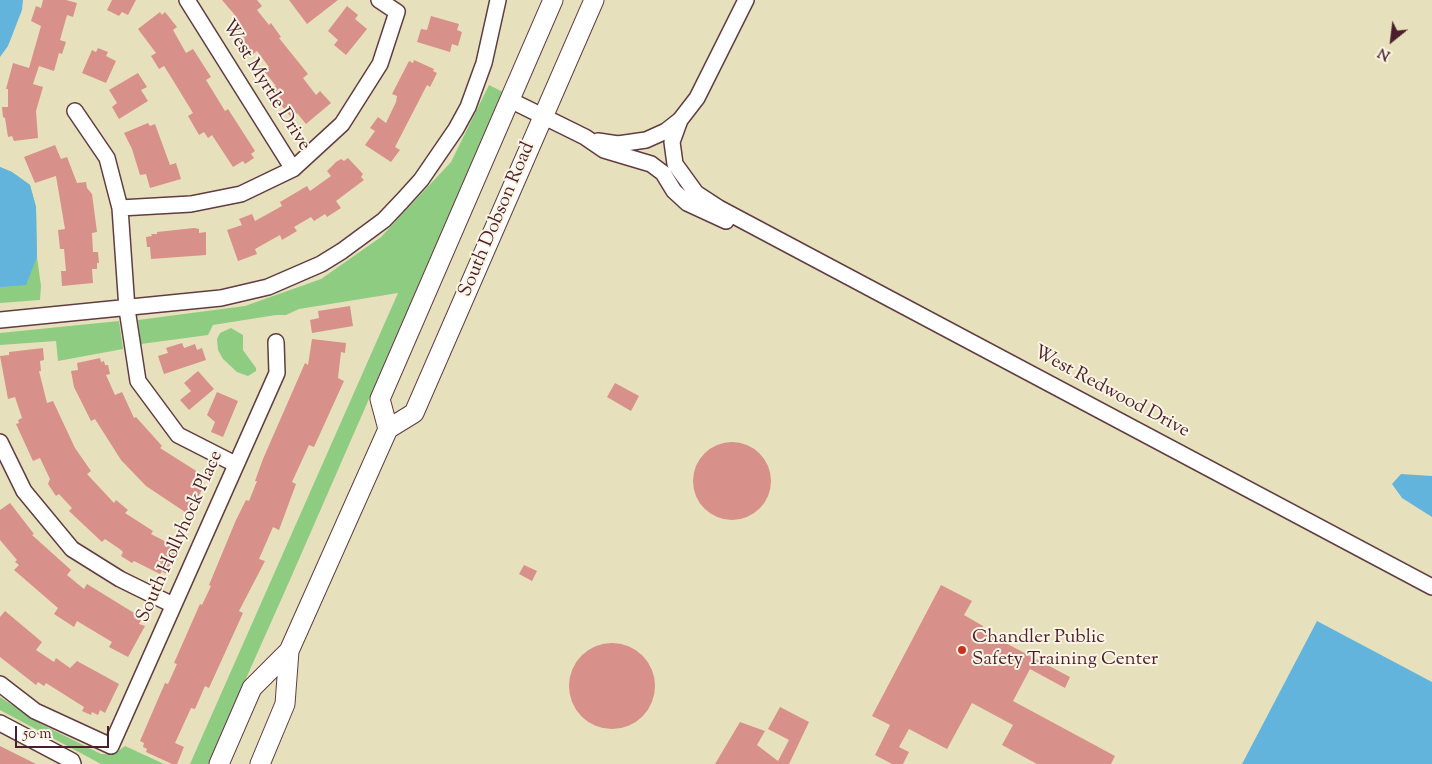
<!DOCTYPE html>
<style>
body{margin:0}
#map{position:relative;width:1432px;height:764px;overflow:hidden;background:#e7e0bc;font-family:"Sorts Mill Goudy",serif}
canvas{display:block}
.north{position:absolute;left:1367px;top:15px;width:50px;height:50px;-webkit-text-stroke:4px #fcf5e5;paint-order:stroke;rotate:209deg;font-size:14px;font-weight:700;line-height:20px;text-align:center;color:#4a1f2b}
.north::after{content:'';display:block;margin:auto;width:18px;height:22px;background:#4a1f2b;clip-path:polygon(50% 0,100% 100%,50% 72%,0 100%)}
.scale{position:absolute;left:15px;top:726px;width:94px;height:22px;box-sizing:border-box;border:2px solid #4a1f2b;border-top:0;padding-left:6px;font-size:15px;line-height:18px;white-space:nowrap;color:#4a1f2b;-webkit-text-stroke:4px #fcf5e5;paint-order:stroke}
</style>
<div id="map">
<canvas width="1432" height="764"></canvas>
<div class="north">N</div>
<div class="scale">50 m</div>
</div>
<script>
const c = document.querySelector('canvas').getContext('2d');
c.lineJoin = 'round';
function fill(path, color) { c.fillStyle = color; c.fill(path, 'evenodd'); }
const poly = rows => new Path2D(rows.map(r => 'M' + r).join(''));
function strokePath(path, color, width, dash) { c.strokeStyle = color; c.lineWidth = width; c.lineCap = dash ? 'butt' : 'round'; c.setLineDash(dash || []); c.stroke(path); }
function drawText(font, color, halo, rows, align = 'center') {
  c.font = font + ' "Sorts Mill Goudy",serif'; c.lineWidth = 4; c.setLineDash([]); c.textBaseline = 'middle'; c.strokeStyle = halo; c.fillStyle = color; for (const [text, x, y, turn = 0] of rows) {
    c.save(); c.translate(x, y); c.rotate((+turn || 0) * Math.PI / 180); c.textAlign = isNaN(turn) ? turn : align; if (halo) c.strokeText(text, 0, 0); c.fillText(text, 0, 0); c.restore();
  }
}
fill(poly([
 [489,85,503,92,289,582,208,764,190,764,398,293,299,309,286,315,276,315,213,325,208,335,141,344,138,320,245,306,321,279,381,237,451,162],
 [0,167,12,172,30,185,36,207,37,257,41,286,40,300,0,303],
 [119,321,123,349,58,361,56,341,0,345,0,333],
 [231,328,243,335,243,350,256,368,256,371,248,376,237,372,223,359,218,350,217,339,220,333],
 [0,697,41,724,101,754,114,754,125,746,164,764,101,764,0,710]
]), '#8ecc82');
fill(poly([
 [0,0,23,0,22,10,8,46,0,57],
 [0,167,12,172,30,185,36,207,37,257,26,285,0,287],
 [1401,474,1432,476,1432,517,1402,498,1392,484],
 [1317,621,1432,682,1432,764,1242,764]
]), '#62b4dd');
fill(poly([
 [43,0,66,0,77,3,73,17,67,15,60,40,66,42,62,54,59,53,54,71,39,66,33,84,43,87,36,111,38,138,14,141,12,136,8,137,5,118,3,117,2,107,8,107,8,89,6,89,13,63,29,68,41,26,31,21,36,6,41,8],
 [112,0,136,0,128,15,122,12,119,16,107,10],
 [222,0,257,0,262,6,257,10,269,25,271,23,281,37,279,38,308,74,303,78,316,95,320,91,331,103,306,124,297,113,291,117,281,105,284,103,272,88,276,86,264,71,269,67,257,51,253,54,243,40,245,39,232,24,237,20,234,14],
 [289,0,338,0,307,24],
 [347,6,358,15,355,19,367,29,346,55,334,45,338,40,328,31],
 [160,12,162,15,165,12,177,27,173,30,186,53,193,49,211,77,206,80,225,111,228,109,255,151,251,154,254,158,245,164,243,161,233,167,212,135,208,138,204,132,199,135,188,116,193,113,171,77,164,66,159,69,151,56,156,53,138,29],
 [431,16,459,24,457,30,462,32,458,46,452,44,450,52,417,42,421,29,427,30],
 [98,48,108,52,106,56,116,61,106,83,82,73,92,50,96,52],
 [414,60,434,69,433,71,437,73,430,87,427,85,395,147,400,150,391,162,365,145,375,131,370,128,378,117,386,123,396,102,397,96,392,94,409,61,413,63],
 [138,73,147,87,141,90,148,101,119,119,112,107,117,103,109,90],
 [148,123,150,126,155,124,170,165,176,163,181,179,150,188,146,174,140,175,132,149,124,133],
 [55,145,61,159,67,157,77,183,86,182,87,188,92,194,97,232,92,233,93,252,98,252,99,263,97,263,97,269,92,269,93,283,62,286,61,271,66,271,64,249,60,249,58,230,65,229,56,176,35,183,24,157],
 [348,158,363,174,361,177,364,180,336,201,341,208,327,217,325,214,314,221,311,217,294,227,297,231,282,240,280,235,255,249,257,254,238,261,227,230,242,225,239,219,252,214,255,221,282,206,280,202,307,186,310,191,331,176,327,171,336,162,341,159,344,161],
 [194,228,199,229,199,233,206,232,206,255,151,259,150,247,147,247,146,237,152,236,151,234,157,234,157,232],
 [350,306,353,326,312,333,310,320,319,318,318,311],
 [312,339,346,343,345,353,341,352,338,378,344,381,314,447,309,445,292,482,296,484,279,530,273,527,259,559,265,561,239,611,243,613,209,688,205,686,195,709,191,708,175,743,184,747,177,764,172,764,146,752,147,749,143,747,144,743,140,741,165,683,168,684,177,664,174,663,200,604,202,605,211,586,209,585,236,520,246,500,249,501,257,481,255,481,263,459,305,363,308,365],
 [182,343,184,348,195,344,197,350,202,348,206,360,164,374,158,356,168,353,166,348],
 [43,348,44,360,40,361,41,371,39,371,47,403,53,401,75,448,91,471,87,474,114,503,116,500,128,510,125,513,153,531,151,534,174,546,171,550,177,553,166,574,162,571,160,574,134,561,132,563,121,556,123,552,121,550,105,539,102,542,69,511,72,508,59,494,56,496,48,484,50,479,40,458,33,461,16,424,19,423,18,420,22,418,15,397,8,399,0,356,9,355,9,352],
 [100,358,101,362,104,361,105,365,108,365,110,374,106,375,115,395,122,392,134,418,136,417,162,446,160,448,201,474,195,484,203,488,188,514,146,486,121,460,95,419,91,421,74,387,71,371,78,370,77,363],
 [198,371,214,389,189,410,180,400,191,391,184,383],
 [615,383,639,396,631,411,607,397],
 [217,392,238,401,223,437,211,432,215,422,207,415],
 '693 481a39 39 0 1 1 78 0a39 39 0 1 1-78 0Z',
 [10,503,34,534,32,535,71,570,67,575,84,589,87,584,139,616,137,619,141,620,139,624,145,626,128,657,109,647,112,642,77,621,74,627,54,614,58,608,14,570,19,565,15,562,17,560,0,540,0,510],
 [524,565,537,571,532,581,519,574],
 [941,585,972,601,964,615,983,626,981,630,1070,677,1065,688,1030,669,1013,701,1115,756,1111,764,1037,764,1002,745,1013,725,972,703,947,749,909,729,899,747,909,752,903,764,892,764,875,755,890,725,872,716],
 [5,611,42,642,36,650,54,662,56,658,70,668,77,661,119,684,105,713,100,710,98,715,92,712,91,715,82,711,84,707,46,683,44,686,38,682,36,685,0,657,0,617],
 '569 686a43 43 0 1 1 86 0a43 43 0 1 1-86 0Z',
 [780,707,809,722,789,764,715,764,740,722,765,731,757,745,778,761,789,740,768,729],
 [0,746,36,764,0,764]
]), '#d8908a');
const minor = poly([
 [187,0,293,169],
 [510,100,585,137,604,150,651,164,663,173,674,191,687,203,726,221],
 [75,111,107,158,120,208,127,309,138,381,178,435,235,464],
 [680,120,672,142,675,164,696,193,719,208,1432,587],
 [598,141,618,144,646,140,666,131,680,120,697,98,746,0],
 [120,208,191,204,241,194,293,169,342,124,380,64,397,12,379,0],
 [0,320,221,298,268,287,321,264,342,251,384,220,402,201,421,180,456,129,468,107,484,63,498,0],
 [0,442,24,491,72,549,120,579,173,605],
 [0,684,35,711,111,746,277,373,276,342],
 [0,723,72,761,73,764]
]);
const major = poly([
 [388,429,380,399,553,0],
 [219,764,252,688,289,651,388,429,414,413,594,0],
 [260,764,285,704,289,651]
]);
strokePath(minor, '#623c41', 18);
strokePath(major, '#623c41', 21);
strokePath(minor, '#fff', 15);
strokePath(major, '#fff', 19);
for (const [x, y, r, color] of [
 [962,650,5,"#c8321e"]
]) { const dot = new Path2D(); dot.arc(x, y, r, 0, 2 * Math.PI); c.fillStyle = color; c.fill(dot); strokePath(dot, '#fcf5e5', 2); }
drawText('19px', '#4a1f2b', '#fcf5e5', [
 ["West Myrtle Drive",265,86,58],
 ["South Dobson Road",498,220,-67],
 ["West Redwood Drive",1111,393,28],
 ["South Hollyhock Place",181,537,-66]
]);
drawText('19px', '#4a1f2b', '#fcf5e5', [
 ["Chandler Public",972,639],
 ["Safety Training Center",972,661]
], 'left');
</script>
